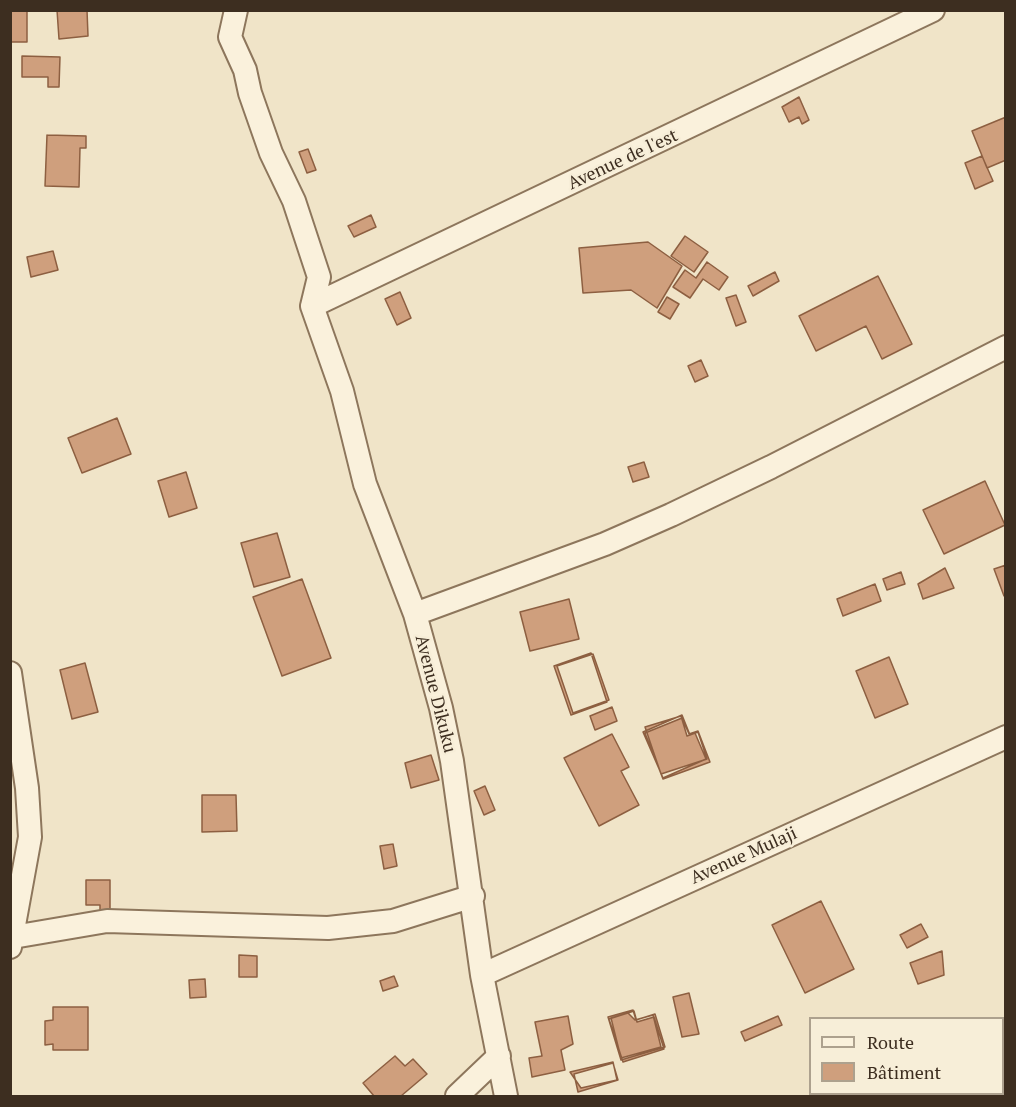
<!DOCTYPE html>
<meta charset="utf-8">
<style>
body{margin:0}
#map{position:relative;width:1016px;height:1107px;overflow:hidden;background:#f0e4c8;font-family:"PT Serif",serif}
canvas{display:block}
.frame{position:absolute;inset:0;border:12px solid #3d2e20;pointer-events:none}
.legend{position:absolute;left:809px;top:1017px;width:195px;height:78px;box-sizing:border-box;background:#f7eed8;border:2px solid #ada18e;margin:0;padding:8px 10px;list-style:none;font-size:18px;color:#3d2e20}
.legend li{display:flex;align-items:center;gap:12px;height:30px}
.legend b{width:30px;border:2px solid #ada18e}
</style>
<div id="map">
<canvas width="1016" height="1107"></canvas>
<div class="frame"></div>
<ul class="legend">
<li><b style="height:8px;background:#faf1dc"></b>Route</li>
<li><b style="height:16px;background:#cf9f7d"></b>Bâtiment</li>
</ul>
</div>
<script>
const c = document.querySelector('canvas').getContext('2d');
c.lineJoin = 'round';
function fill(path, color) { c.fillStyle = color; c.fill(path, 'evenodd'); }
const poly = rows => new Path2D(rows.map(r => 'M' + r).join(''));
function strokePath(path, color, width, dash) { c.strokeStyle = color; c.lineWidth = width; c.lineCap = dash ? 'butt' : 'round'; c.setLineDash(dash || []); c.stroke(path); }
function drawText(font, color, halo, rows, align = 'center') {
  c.font = font + ' "PT Serif",serif'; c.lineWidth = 5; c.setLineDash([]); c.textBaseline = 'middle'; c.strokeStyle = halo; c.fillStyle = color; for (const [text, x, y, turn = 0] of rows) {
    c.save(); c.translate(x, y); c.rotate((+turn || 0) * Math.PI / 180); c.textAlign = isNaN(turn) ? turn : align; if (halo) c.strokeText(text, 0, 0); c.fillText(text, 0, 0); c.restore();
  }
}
const building = poly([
 [10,10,27,10,27,42,10,42,10,10],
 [57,10,87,10,88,36,59,39,57,10],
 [22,56,60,57,59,87,48,87,48,77,22,77,22,56],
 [799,97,809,120,802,124,799,117,789,122,782,107,799,97],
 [1006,117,1006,160,987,168,972,131,1006,117],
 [47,135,86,136,86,148,80,148,79,187,45,186,47,135],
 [308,149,316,170,307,173,299,152,308,149],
 [982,156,993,181,975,189,965,163,982,156],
 [371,215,376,227,354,237,348,226,371,215],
 [685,236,708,252,694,272,671,256,685,236],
 [648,242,682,266,657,308,631,290,583,293,579,248,648,242],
 [53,251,58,270,31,277,27,257,53,251],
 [707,262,728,277,719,290,703,279,690,298,673,287,685,270,696,278,707,262],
 [775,272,779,281,753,296,748,286,775,272],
 [878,276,912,344,882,359,866,326,816,351,799,316,878,276],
 [400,292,411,318,397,325,385,299,400,292],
 [736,295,746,322,736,326,726,298,736,295],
 [667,297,679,304,670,319,658,312,667,297],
 [701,360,708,376,695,382,688,366,701,360],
 [117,418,131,454,82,473,68,438,117,418],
 [644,462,649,477,633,482,628,467,644,462],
 [186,472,197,508,169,517,158,481,186,472],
 [985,481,1005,525,944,554,923,510,985,481],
 [277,533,290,577,254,587,241,543,277,533],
 [1006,565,1006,596,1004,596,994,569,1006,565],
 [945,568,954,588,923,599,918,584,945,568],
 [901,572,905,584,887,590,883,579,901,572],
 [302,579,331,658,282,676,253,597,302,579],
 [875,584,881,601,843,616,837,599,875,584],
 [569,599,579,639,530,651,520,612,569,599],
 [591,653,607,702,571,715,554,666,591,653],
 [593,654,609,700,573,713,557,666,593,654],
 [889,657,908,704,875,718,856,671,889,657],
 [85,663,98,712,72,719,60,670,85,663],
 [612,707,617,721,595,730,590,716,612,707],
 [682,715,690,735,695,733,706,759,663,778,643,732,682,715],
 [681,716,687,736,698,732,707,759,661,774,645,727,681,716],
 [682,718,689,734,698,731,710,762,663,779,645,733,682,718],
 [612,734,629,767,621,771,639,805,599,826,564,758,612,734],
 [431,755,439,780,411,788,405,763,431,755],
 [485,786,495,810,484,815,474,791,485,786],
 [202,795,236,795,237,831,202,832,202,795],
 [393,844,397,866,384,869,380,846,393,844],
 [86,880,110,880,110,910,100,910,100,905,86,905,86,880],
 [821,901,854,969,805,993,772,925,821,901],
 [921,924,928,937,907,948,900,935,921,924],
 [942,951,944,975,918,984,910,963,942,951],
 [239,955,257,956,257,977,239,977,239,955],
 [394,976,398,986,383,991,380,981,394,976],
 [205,979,206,997,190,998,189,980,205,979],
 [689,993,699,1034,682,1037,673,997,689,993],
 [53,1007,88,1007,88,1050,53,1050,53,1044,45,1045,45,1021,53,1020,53,1007],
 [633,1010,636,1020,655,1014,665,1047,621,1060,608,1017,633,1010],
 [634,1011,637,1022,654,1017,664,1049,623,1062,609,1019,634,1011],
 [628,1013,635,1020,653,1015,661,1047,621,1058,611,1018,628,1013],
 [568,1016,573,1044,561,1050,565,1070,532,1077,529,1058,542,1056,535,1022,568,1016],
 [778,1016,782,1025,745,1041,741,1032,778,1016],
 [395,1056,405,1066,413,1059,427,1074,401,1096,374,1096,363,1083,395,1056],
 [613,1062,617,1080,581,1088,570,1072,613,1062],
 [613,1063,618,1080,578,1092,574,1074,613,1063]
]);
fill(building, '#cf9f7d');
strokePath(building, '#8d5f41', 1.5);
const street = poly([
 [236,10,230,37,245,70,250,93,271,153,294,201,319,277,312,306],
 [312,306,342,391,365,484,415,614,441,708,452,761,482,975,506,1096],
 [312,306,933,10],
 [415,614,605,544,671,515,771,467,1006,347],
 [10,673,27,788,30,837,10,947],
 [13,937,107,921,328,928,393,921,473,896],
 [482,975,1006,737],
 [457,1096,499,1056],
 [981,1096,988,1094]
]);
strokePath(street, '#8d765c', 26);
strokePath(street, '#faf1dc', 22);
drawText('18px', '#3d2e20', '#f7eed8', [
 ["Avenue de l'est",623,160,-25],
 ["Avenue Dikuku",435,694,76],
 ["Avenue Mulaji",744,856,-24]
]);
</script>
